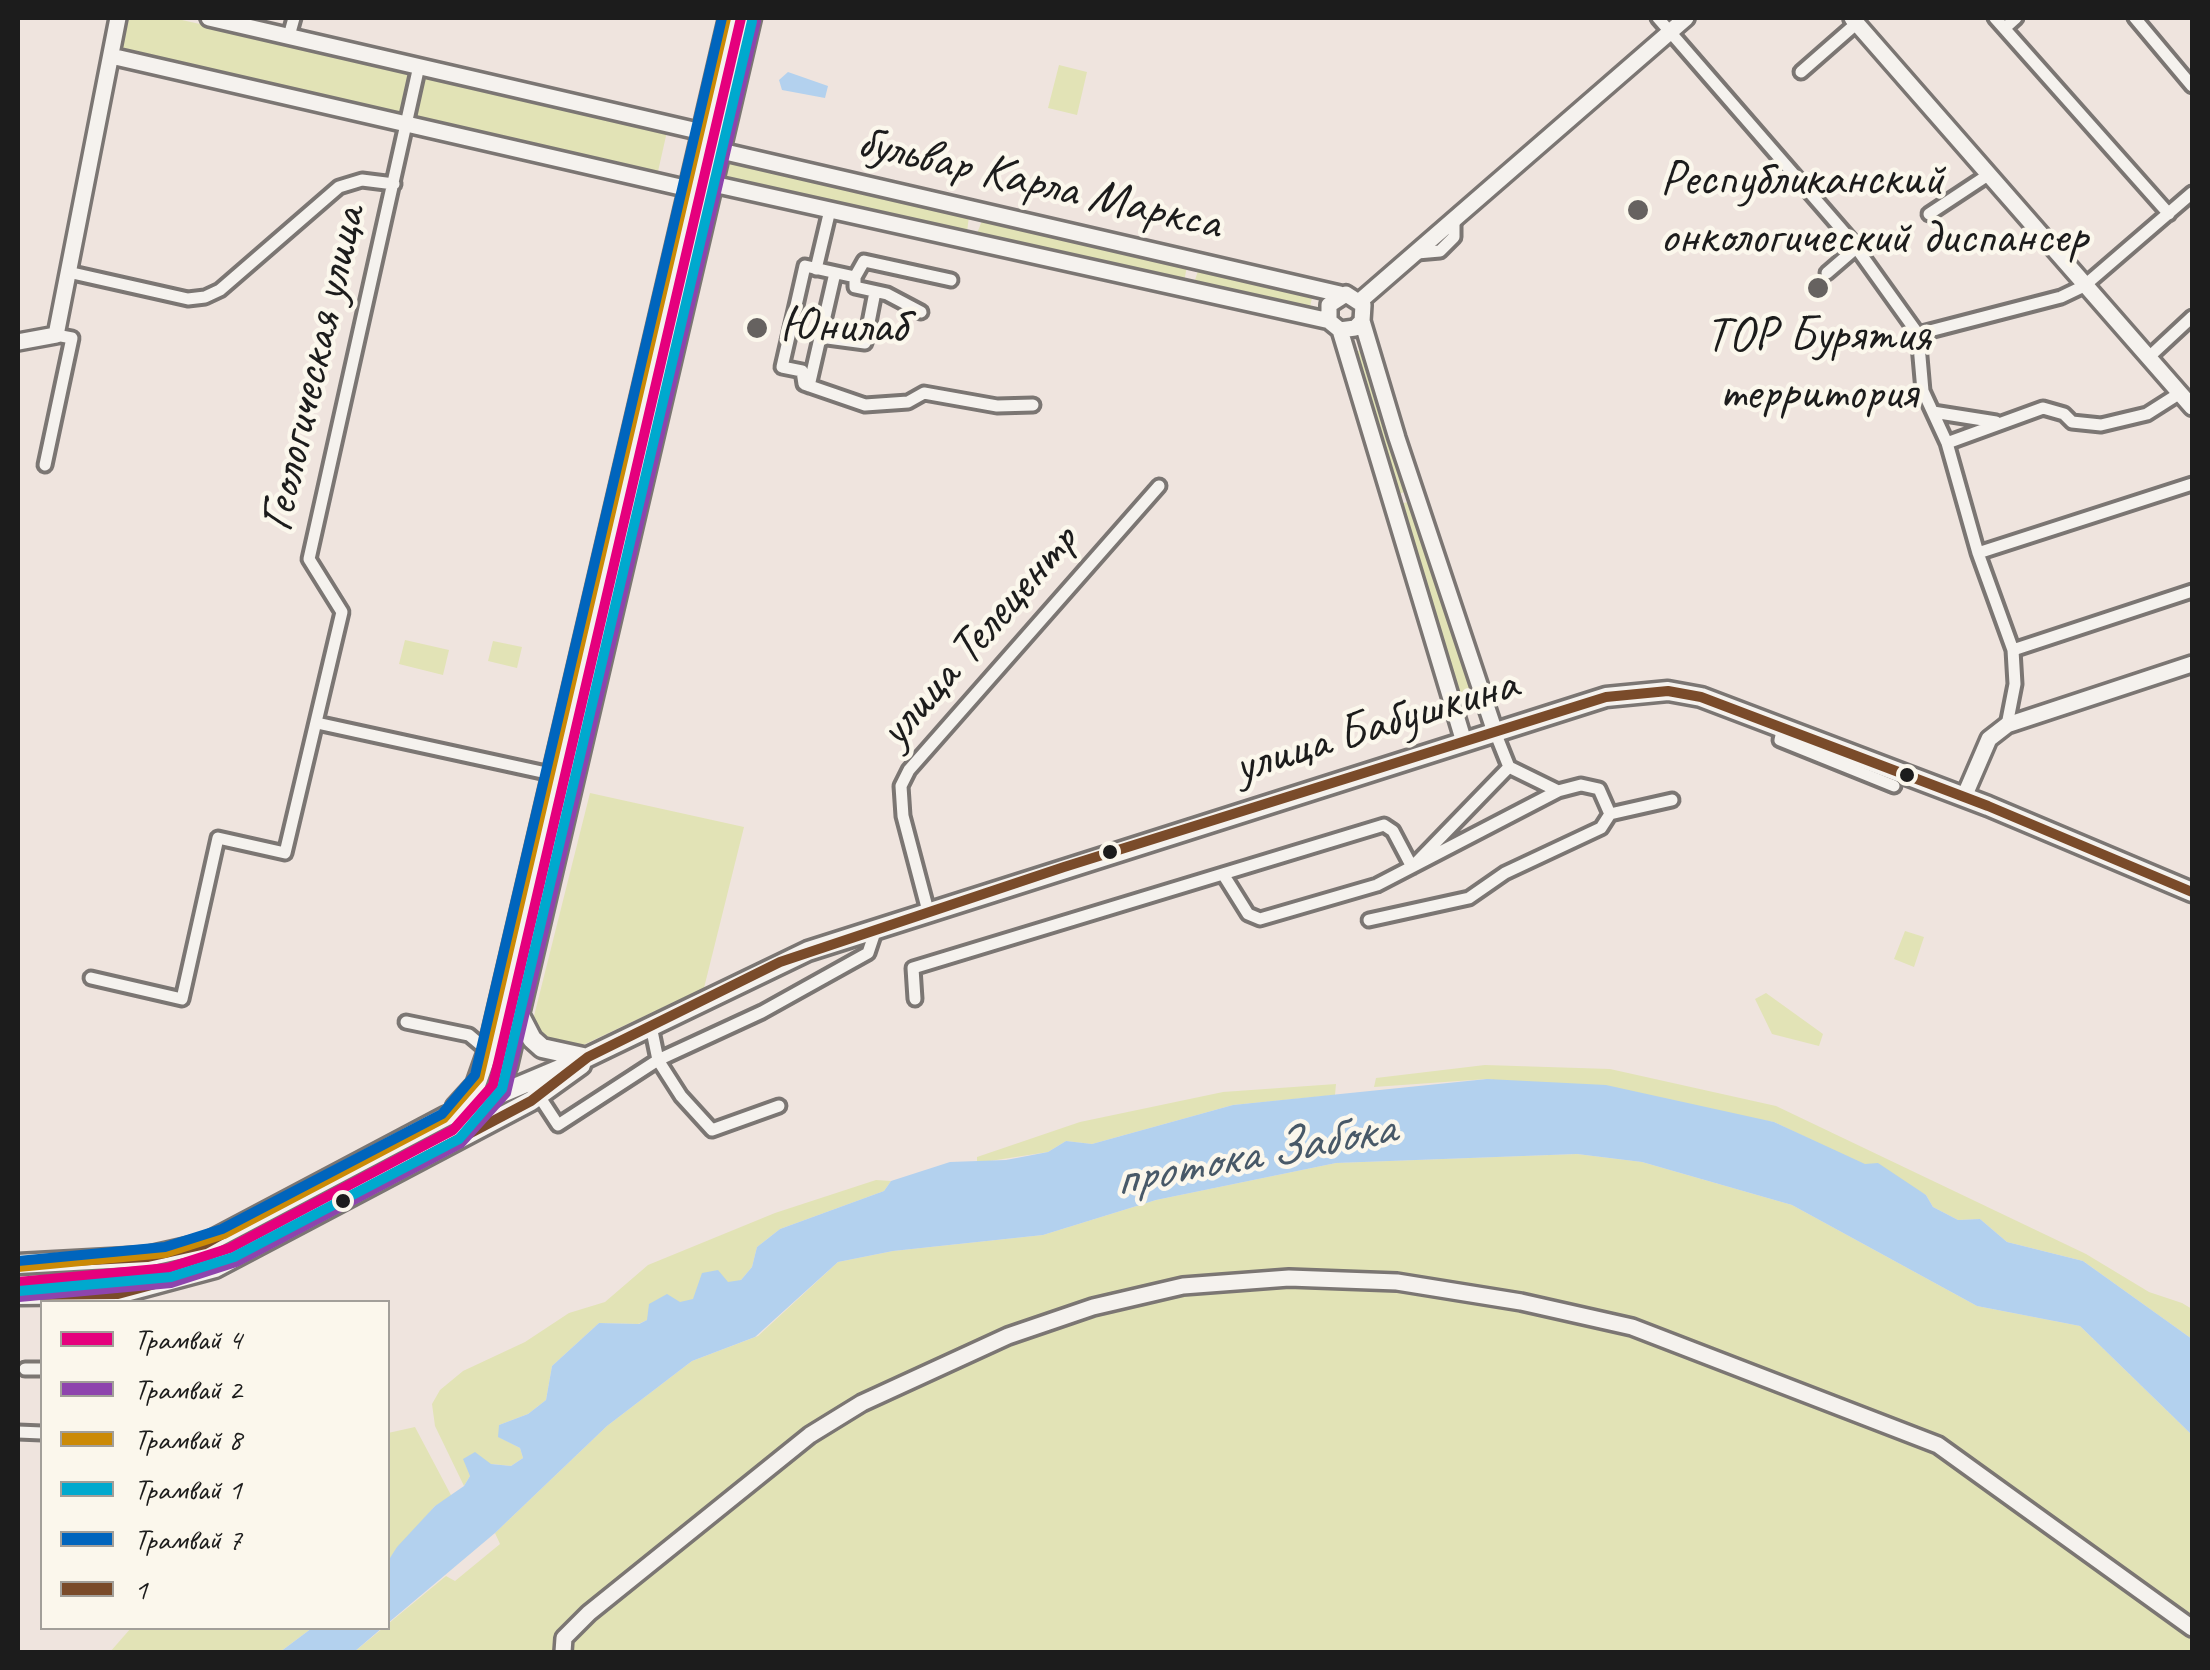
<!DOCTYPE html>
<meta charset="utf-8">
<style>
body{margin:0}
#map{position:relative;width:2210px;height:1670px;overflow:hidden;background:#efe4de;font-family:Caveat,sans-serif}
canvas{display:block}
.frame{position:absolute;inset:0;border:20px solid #1c1c1c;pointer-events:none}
.legend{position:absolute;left:40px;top:1300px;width:350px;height:330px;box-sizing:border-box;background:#fbf7ec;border:2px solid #a29f99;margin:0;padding:12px 18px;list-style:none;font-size:30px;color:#1c1c1c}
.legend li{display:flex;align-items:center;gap:20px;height:50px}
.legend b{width:50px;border:2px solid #a29f99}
</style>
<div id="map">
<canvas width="2210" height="1670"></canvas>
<div class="frame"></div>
<ul class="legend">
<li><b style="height:12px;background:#e5007d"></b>Трамвай 4</li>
<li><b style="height:12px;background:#8e44ad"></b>Трамвай 2</li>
<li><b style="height:12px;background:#cb8a06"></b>Трамвай 8</li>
<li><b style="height:12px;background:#00a9ce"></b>Трамвай 1</li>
<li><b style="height:12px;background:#0065bd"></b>Трамвай 7</li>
<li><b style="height:12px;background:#7a4b2a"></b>1</li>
</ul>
</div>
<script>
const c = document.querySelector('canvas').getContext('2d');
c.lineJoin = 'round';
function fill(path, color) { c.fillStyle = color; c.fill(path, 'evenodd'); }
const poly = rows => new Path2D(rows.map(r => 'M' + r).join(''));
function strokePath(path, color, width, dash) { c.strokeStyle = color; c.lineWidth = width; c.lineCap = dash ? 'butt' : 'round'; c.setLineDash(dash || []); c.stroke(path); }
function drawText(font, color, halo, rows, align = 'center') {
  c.font = font + ' Caveat,sans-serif'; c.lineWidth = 9; c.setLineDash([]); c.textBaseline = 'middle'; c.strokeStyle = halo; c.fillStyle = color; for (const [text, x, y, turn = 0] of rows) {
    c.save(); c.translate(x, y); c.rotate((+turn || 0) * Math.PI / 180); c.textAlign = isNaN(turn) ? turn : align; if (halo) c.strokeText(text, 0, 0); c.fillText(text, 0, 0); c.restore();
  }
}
fill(poly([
 [125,18,173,18,410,71,404,113,402,116,123,52,120,44],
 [1059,65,1087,72,1077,115,1048,108],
 [428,74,668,127,657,176,416,120,423,78],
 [726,160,969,216,967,232,722,179],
 [983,218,1187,266,1184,282,976,236],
 [1199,268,1313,293,1309,312,1194,283],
 [1367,348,1408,491,1394,495,1349,354],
 [1411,501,1479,708,1460,714,1397,505],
 [405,640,449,650,443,675,399,664],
 [493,641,522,647,517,668,488,661],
 [590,793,744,827,704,988,581,1046,566,1049,554,1047,534,1030,534,1016],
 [1905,931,1924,937,1914,967,1894,959],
 [1766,993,1823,1034,1819,1046,1772,1034,1755,999],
 [1485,1065,1610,1069,1776,1106,2086,1254,2149,1292,2182,1303,2192,1309,2192,1339,2083,1261,2007,1242,1980,1219,1958,1220,1933,1207,1926,1195,1774,1122,1487,1079,1374,1087,1376,1078],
 [1336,1084,1335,1095,1233,1105,1092,1144,1066,1141,1048,1152,977,1163,977,1157,1080,1122,1223,1092],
 [1577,1154,1642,1162,1792,1205,1977,1306,2080,1326,2192,1435,2192,1652,354,1652,446,1576,455,1581,500,1544,495,1533,607,1426,692,1361,758,1336,838,1262,893,1251,1043,1235,1156,1200,1336,1163],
 [876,1180,891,1181,884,1191,780,1229,757,1247,752,1267,741,1280,638,1324,599,1323,552,1366,546,1400,528,1414,499,1425,499,1437,520,1448,523,1458,511,1466,492,1464,470,1476,464,1486,435,1426,432,1404,440,1390,463,1371,525,1342,569,1313,605,1302,648,1265,775,1213],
 [415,1427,452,1497,435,1506,388,1561,388,1433],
 [131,1628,312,1628,280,1652,110,1652]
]), '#e2e3b6');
fill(poly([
 [788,72,828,86,825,98,782,90,779,80],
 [1487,1079,1606,1085,1774,1122,1865,1164,1878,1163,1926,1195,1933,1207,1958,1220,1980,1219,2007,1242,2083,1261,2192,1339,2192,1435,2080,1326,1977,1306,1792,1205,1642,1162,1577,1154,1336,1163,1156,1200,1043,1235,893,1251,838,1262,755,1337,692,1361,607,1426,495,1533,388,1623,388,1561,397,1547,435,1506,464,1486,470,1476,463,1459,475,1452,491,1464,511,1466,523,1458,520,1448,498,1437,499,1425,528,1414,546,1400,552,1366,599,1323,639,1324,647,1320,649,1304,667,1294,680,1302,693,1299,702,1273,718,1270,728,1282,741,1280,752,1267,757,1247,780,1229,884,1191,891,1181,950,1162,1006,1160,1048,1152,1066,1141,1092,1144,1233,1105],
 [312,1628,382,1628,354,1652,280,1652]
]), '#b3d1ee');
const street = poly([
 [1658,18,1850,239,1918,334,1923,391,1947,443,1978,553,2013,650,2015,684,2007,725],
 [1995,18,2169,214],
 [2135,18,2192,86],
 [2005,28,2016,18],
 [289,36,294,18],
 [1801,72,1857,23],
 [1929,214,1988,175],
 [1417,253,1440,251,1454,237,1454,220],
 [816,269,830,210],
 [68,272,188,299,205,297,220,290,339,187,362,180,394,184],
 [1827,273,1856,248],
 [855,277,805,266,782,367,802,371,804,384,865,405,908,402,924,393,997,406,1033,405],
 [921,312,887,294,855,287,855,277,864,261,951,280],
 [1918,334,2061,297,2084,286,2192,193],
 [820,337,865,343,875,292],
 [2149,357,2192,317],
 [809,386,835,273],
 [1933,412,1996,422],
 [1947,443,2043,408,2064,414,2072,422,2101,425,2147,414,2180,393],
 [45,465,72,338,56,335],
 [1978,553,2192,484],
 [2013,650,2192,591],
 [317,723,574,779],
 [1783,727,1780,740,1894,786],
 [1610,814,1672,800],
 [1223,874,1248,914,1260,919,1377,885,1558,791],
 [928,911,903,816,901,786,909,770,1159,486],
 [1369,920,1469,898,1505,873,1601,828,1610,814,1599,789,1581,785,1558,791,1509,767,1495,732],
 [91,978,182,999,218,838,285,853,342,612,309,559,419,66],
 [915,999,913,968,1384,825,1393,831,1412,867,1509,767],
 [406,1022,469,1035,488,1051],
 [651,1026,658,1060,681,1096,712,1130,779,1106],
 [539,1096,558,1125,658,1060,762,1012,868,953,876,929],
 [25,1369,42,1369],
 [18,1432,42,1433]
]);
const secondary = poly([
 [209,18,702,132],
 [1852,18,2192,407],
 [111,56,689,189],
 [721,151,1340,294],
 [713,184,1330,321],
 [1360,301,1686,18],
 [1362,321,1355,328,1340,330,1329,321,1329,305,1346,294,1363,305,1362,321,1397,438,1495,732],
 [1340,330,1464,742],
 [18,342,56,335,118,18],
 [1964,797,1989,739,2007,725,2192,664],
 [563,1652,564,1638,589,1613,810,1435,862,1403,1008,1336,1093,1307,1183,1286,1289,1278,1397,1282,1521,1302,1632,1327,1938,1445,2192,1628]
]);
const primary = poly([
 [520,1016,532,1039,542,1048,583,1057],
 [456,1107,476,1085,488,1051,729,18],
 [455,1139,494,1095,507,1066,751,18],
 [18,1264,147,1257,205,1244,445,1117,588,1057,808,951,1606,697,1668,691,1701,697,1988,806,2192,892],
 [18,1295,118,1294,215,1268,531,1101,581,1065]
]);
strokePath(street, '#7b7673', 19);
strokePath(secondary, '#7b7673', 22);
strokePath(primary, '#7b7673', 25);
strokePath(street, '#f5f2ee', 11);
strokePath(secondary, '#f5f2ee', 15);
strokePath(primary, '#f5f2ee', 18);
strokePath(poly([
 [18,1264,147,1257,205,1244,232,1229],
 [18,1295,118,1294,215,1268,531,1101,588,1057,780,962,1064,867,1606,697,1668,691,1701,697,1988,806,2192,892]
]), '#7a4b2a', 10);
strokePath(poly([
 [18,1282,168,1268,230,1248,453,1130,493,1085,741,18]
]), '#e5007d', 10);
strokePath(poly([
 [19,1297,171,1283,236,1262,461,1143,506,1093,756,21]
]), '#8e44ad', 10);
strokePath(poly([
 [18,1267,165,1253,224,1234,444,1118,479,1078,726,18]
]), '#cb8a06', 10);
strokePath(poly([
 [19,1291,171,1277,234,1257,459,1139,502,1089,752,21]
]), '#00a9ce', 10);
strokePath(poly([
 [18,1261,165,1247,222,1229,442,1114,475,1075,722,18]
]), '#0065bd', 10);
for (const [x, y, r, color] of [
 [1638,210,12,"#666260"],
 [1818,288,12,"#666260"],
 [757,328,12,"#666260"],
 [1907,775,9,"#1c1c1c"],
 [1110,852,9,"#1c1c1c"],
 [343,1201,9,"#1c1c1c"]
]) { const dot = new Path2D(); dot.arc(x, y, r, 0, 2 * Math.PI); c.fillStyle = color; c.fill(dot); strokePath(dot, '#fbf7ec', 4); }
drawText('50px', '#1c1c1c', '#fbf7ec', [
 ["Республиканский",1660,181],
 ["онкологический диспансер",1660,239],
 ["Юнилаб",780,328],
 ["ТОР Бурятия",1818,337,"center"],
 ["территория",1818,395,"center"]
], 'left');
drawText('50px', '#1c1c1c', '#fbf7ec', [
 ["бульвар Карла Маркса",1039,184,13],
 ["Геологическая улица",314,369,-77],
 ["улица Телецентр",979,637,-49],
 ["улица Бабушкина",1376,727,-17]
]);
drawText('italic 52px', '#485968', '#fbf7ec', [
 ["протока Забока",1254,1156,-11]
]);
</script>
